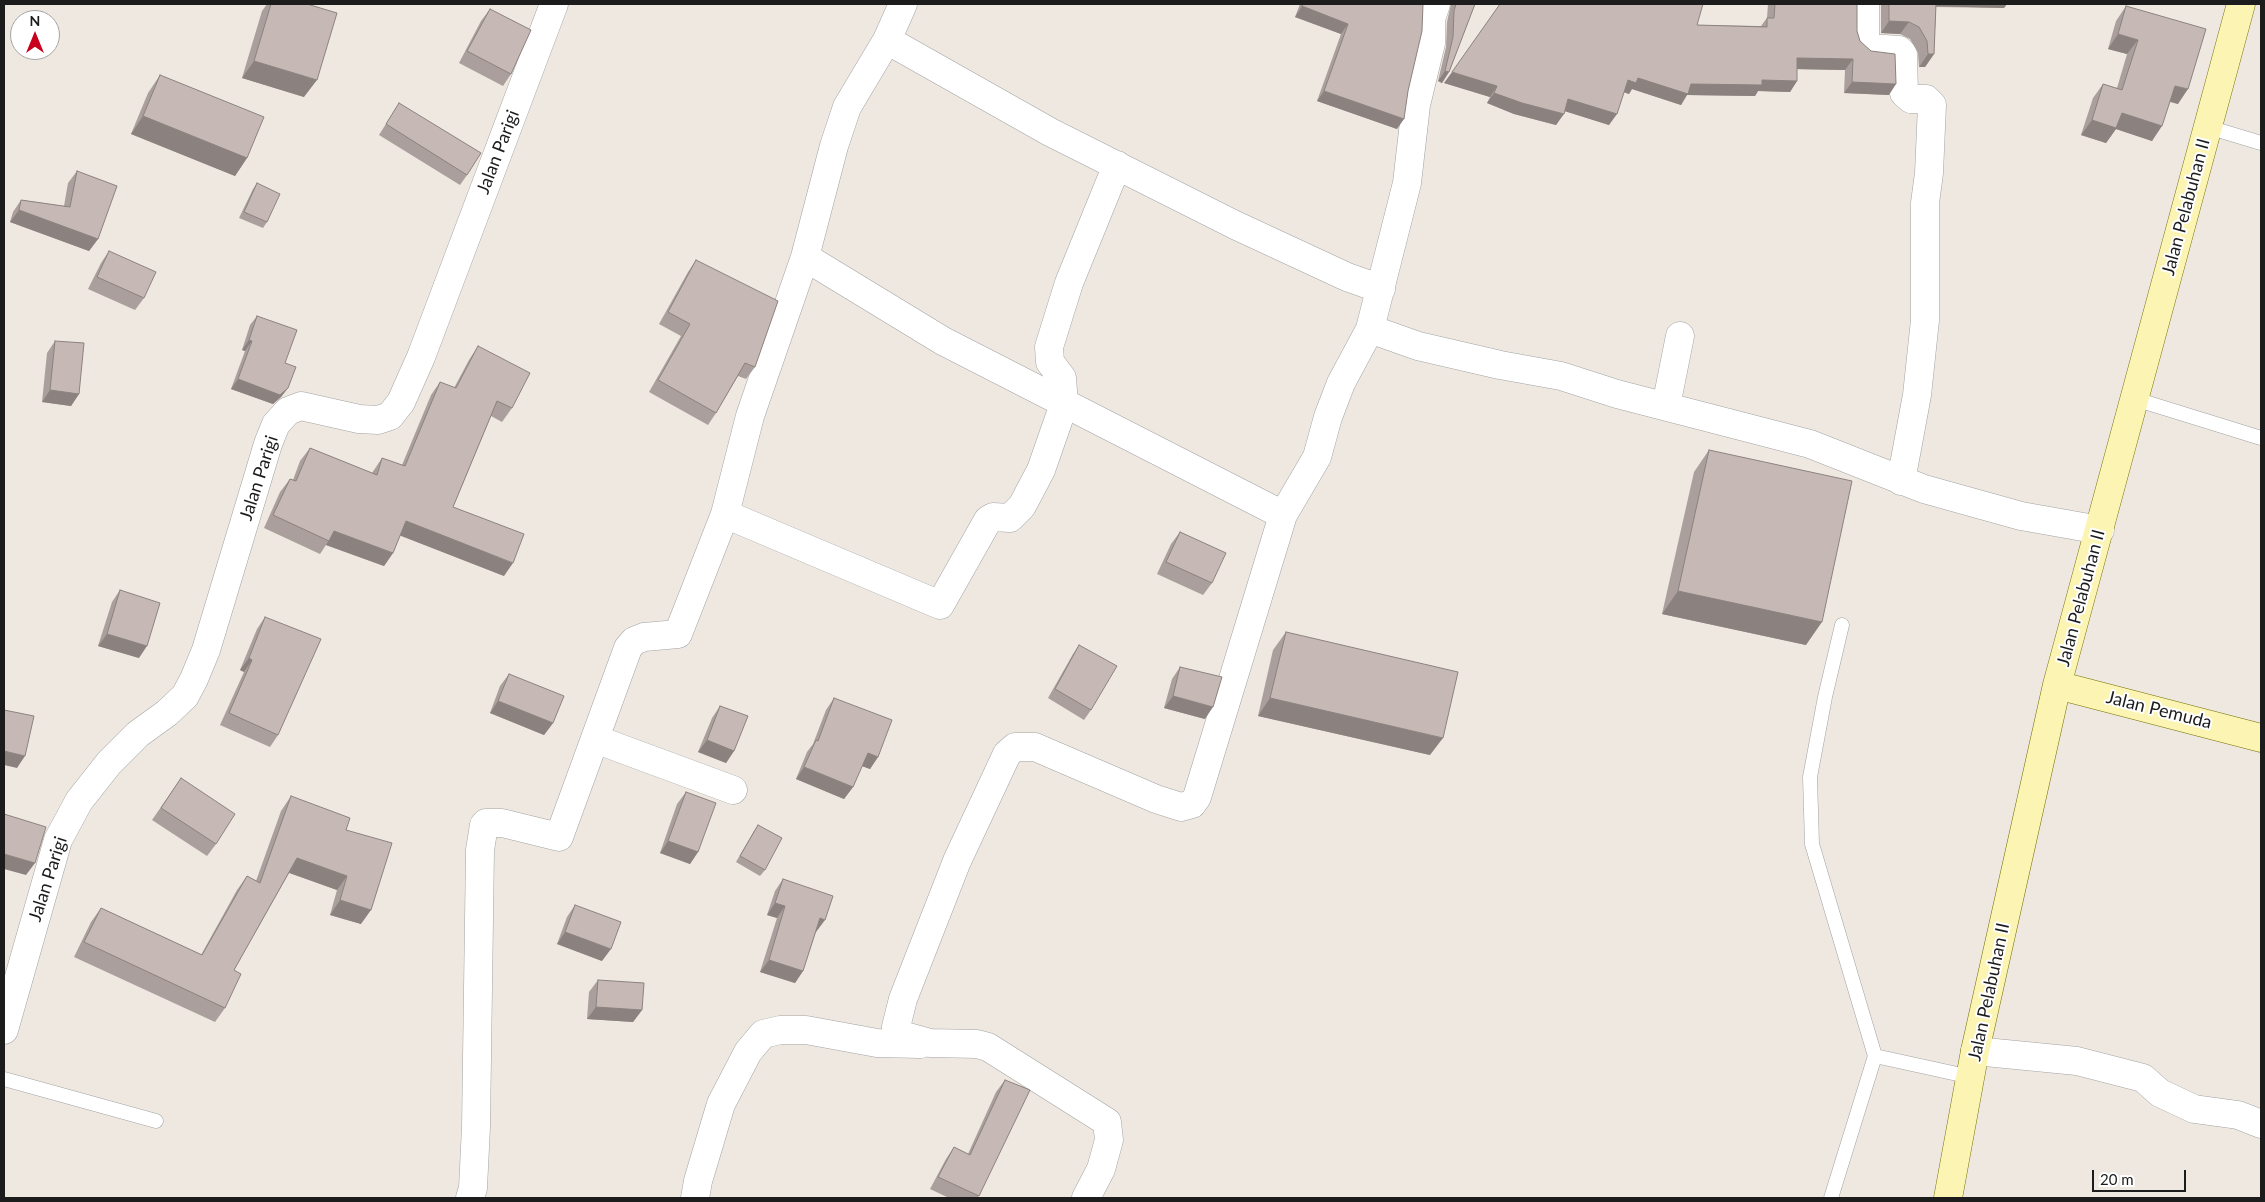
<!DOCTYPE html>
<style>
body{margin:0}
#map{position:relative;width:2265px;height:1202px;overflow:hidden;background:#eee8e1;font-family:Lato,sans-serif}
canvas{display:block}
.frame{position:absolute;inset:0;border:5px solid #1c1c1c;pointer-events:none}
.north{position:absolute;left:10px;top:10px;width:50px;height:50px;box-sizing:border-box;background:#fff;border:1px solid #a4a4a4;border-radius:50%;rotate:0deg;font-size:14px;font-weight:700;line-height:20px;text-align:center;color:#1c1c1c}
.north::after{content:'';display:block;margin:auto;width:18px;height:22px;background:#c8001d;clip-path:polygon(50% 0,100% 100%,50% 72%,0 100%)}
.scale{position:absolute;left:2092px;top:1170px;width:94px;height:22px;box-sizing:border-box;border:2px solid #1c1c1c;border-top:0;padding-left:6px;font-size:15px;line-height:18px;white-space:nowrap;color:#1c1c1c;-webkit-text-stroke:4px #fff;paint-order:stroke}
</style>
<div id="map">
<canvas width="2265" height="1202"></canvas>
<div class="frame"></div>
<div class="north">N</div>
<div class="scale">20 m</div>
</div>
<script>
const c = document.querySelector('canvas').getContext('2d');
c.lineJoin = 'round';
const poly = rows => new Path2D(rows.map(r => 'M' + r).join(''));
function strokePath(path, color, width, dash) { c.strokeStyle = color; c.lineWidth = width; c.lineCap = dash ? 'butt' : 'round'; c.setLineDash(dash || []); c.stroke(path); }
function fill(path, color) { c.fillStyle = color; c.fill(path, 'evenodd'); }
function drawText(font, color, halo, rows, align = 'center') {
  c.font = font + ' Lato,sans-serif'; c.lineWidth = 4; c.setLineDash([]); c.textBaseline = 'middle'; c.strokeStyle = halo; c.fillStyle = color; for (const [text, x, y, turn = 0] of rows) {
    c.save(); c.translate(x, y); c.rotate((+turn || 0) * Math.PI / 180); c.textAlign = isNaN(turn) ? turn : align; if (halo) c.strokeText(text, 0, 0); c.fillText(text, 0, 0); c.restore();
  }
}
const lane = poly([
 [2208,127,2261,143],
 [2135,399,2261,438],
 [1842,625,1825,697,1810,777,1812,844,1875,1056,1971,1077],
 [4,1079,156,1121],
 [1831,1198,1875,1056]
]);
const street = poly([
 [1865,4,1865,42,1870,48,1899,50,1903,54,1904,93,1911,99,1926,99,1932,105,1929,173,1925,203,1925,320,1917,395,1901,481],
 [887,40,1050,132,1235,225,1347,277,1381,289],
 [805,257,943,341,1283,515],
 [1370,329,1418,346,1500,365,1561,376,1617,394,1810,444,1924,489,2021,516,2100,530],
 [1666,406,1680,336],
 [725,514,940,605,988,520,993,517,1010,518,1022,506,1041,470,1064,404,1062,378,1050,362,1049,347,1069,283,1117,165],
 [595,739,733,790],
 [4,1030,58,840,79,801,109,763,138,734,167,713,185,696,194,679,206,650,268,444,276,424,288,411,301,406,359,419,378,420,390,416,401,402,421,357,554,4],
 [1975,1051,2077,1061,2143,1078,2160,1093,2194,1109,2238,1115,2261,1124],
 [470,1198,473,1188,476,1127,480,850,484,825,486,823,502,823,559,837,628,648,634,641,644,637,678,634,725,514,750,416,805,257,834,146,847,107,887,40,903,4],
 [695,1198,698,1181,721,1104,748,1052,763,1034,780,1030,806,1030,877,1043,920,1044],
 [1086,1198,1101,1169,1109,1140,1107,1122,988,1047,977,1044,930,1043,901,1035,896,1027,903,999,957,861,1007,754,1015,747,1035,747,1156,799,1181,807,1192,804,1197,797,1283,515,1317,457,1328,417,1341,383,1370,329,1407,183,1416,105,1431,43,1431,19,1436,4]
]);
const secondary = poly([
 [2057,685,2261,738],
 [1948,1198,1975,1051,2057,685,2241,4]
]);
strokePath(lane, '#a3a3a3', 15);
strokePath(street, '#a3a3a3', 29);
strokePath(secondary, '#747002', 29);
strokePath(lane, '#fff', 14);
strokePath(street, '#fff', 28);
strokePath(secondary, '#fbf4b2', 28);
fill(poly([
 [267,4,307,4,304,97,242,78,262,11],
 [1300,4,1423,4,1397,129,1317,101,1341,34,1295,17],
 [1451,4,1475,4,1449,72,1442,83,1438,81,1446,47,1447,22],
 [1768,4,1857,4,1857,31,1860,41,1889,95,1844,93,1845,70,1797,69,1797,81,1790,92,1758,91,1755,96,1687,95,1681,105,1632,89,1629,94,1624,92,1609,125,1565,111,1556,125,1514,114,1487,103,1490,97,1444,83,1697,25,1761,26,1767,18],
 [1881,4,2007,4,2004,8,1936,7,1934,54,1925,67,1919,67,1918,53,1910,39,1900,34,1881,33],
 [2126,6,2178,104,2170,102,2152,141,2116,129,2106,143,2081,135,2093,98,2103,84,2117,88,2127,54,2108,49,2116,21],
 [490,9,511,74,503,86,459,63,481,21],
 [160,75,247,158,235,176,131,134,148,93],
 [399,103,467,175,460,185,379,135],
 [77,171,98,239,89,251,10,222,13,212,21,200,64,206,68,183],
 [257,183,267,222,263,228,239,218,253,189],
 [109,251,144,298,135,310,88,289,101,263],
 [696,260,755,367,746,379,738,376,716,413,708,425,649,392,681,336,659,324,688,272],
 [257,316,285,363,288,388,281,397,273,404,231,389,245,351,242,350,250,325],
 [55,341,79,394,71,406,42,402,47,353],
 [478,346,512,408,502,422,491,416,453,507,504,576,400,535,393,553,384,566,326,545,320,554,264,528,280,492,290,479,293,480,300,461,310,448,372,473,382,458,402,465,431,395,440,382,454,388,469,360],
 [1709,450,1806,645,1662,614,1694,472],
 [1180,532,1212,583,1203,595,1157,574,1171,544],
 [120,590,139,658,98,646,112,602],
 [265,617,278,735,270,747,220,725,244,672,240,670,257,629],
 [1286,632,1430,755,1258,716,1273,650],
 [1079,645,1091,710,1084,720,1048,698,1073,654],
 [1180,667,1205,719,1164,708,1172,679],
 [509,674,553,723,544,735,490,713,500,686],
 [834,698,878,757,870,769,862,766,853,787,844,799,796,779,807,752,813,744,826,710],
 [720,706,734,751,726,763,698,752,712,718],
 [181,778,216,844,207,856,152,820],
 [686,792,698,852,690,864,660,853,677,804],
 [291,796,346,830,361,924,330,915,337,890,289,873,234,970,225,1008,215,1022,74,957,91,922,101,908,201,955,237,890,247,876,256,881,281,811],
 [758,825,765,870,760,876,736,862,754,831],
 [783,879,816,932,816,931,803,971,795,983,760,972,777,918,767,915,775,891],
 [575,905,602,961,557,944,567,917],
 [598,980,642,1010,633,1022,587,1019,589,992],
 [1005,1080,979,1196,977,1198,949,1198,930,1189,946,1159,954,1147,968,1154,996,1092]
]), '#aa9f9c');
fill(poly([
 [1930,4,2007,4,2004,8,1928,6],
 [1302,6,1348,24,1341,34,1295,17],
 [1889,21,1909,22,1900,34,1881,33],
 [2118,34,2138,40,2127,54,2108,49],
 [1928,54,1934,54,1925,67,1919,67],
 [1797,58,1853,59,1845,70,1790,69],
 [254,61,317,80,304,97,242,78],
 [1445,71,1449,72,1442,83,1438,81],
 [1452,72,1497,86,1490,97,1444,83],
 [1638,78,1691,84,1762,80,1797,81,1790,92,1758,91,1755,96,1687,95,1681,105,1632,89,1629,94,1620,91,1628,80],
 [1852,82,1896,84,1889,95,1844,93],
 [2175,86,2188,89,2178,104,2165,100],
 [1324,91,1404,119,1397,129,1317,101],
 [1494,93,1564,114,1556,125,1514,114,1487,103],
 [1568,99,1617,114,1609,125,1561,110],
 [2122,113,2162,126,2152,141,2116,129,2106,143,2081,135,2092,120],
 [143,116,247,158,235,176,131,134],
 [19,210,98,239,89,251,10,222],
 [249,340,252,341,245,351,242,350],
 [238,379,288,388,281,397,273,404,231,389],
 [50,390,79,394,71,406,42,402],
 [406,521,513,563,504,576,396,534],
 [334,531,393,553,384,566,326,545],
 [1678,591,1822,622,1806,645,1662,614],
 [107,634,147,646,139,658,98,646],
 [249,658,252,660,244,672,240,670],
 [1173,696,1213,707,1205,719,1164,708],
 [1270,698,1443,738,1430,755,1258,716],
 [498,701,553,723,544,735,490,713],
 [707,740,734,751,726,763,698,752],
 [4,751,25,756,17,768,4,765],
 [868,753,878,757,870,769,859,765],
 [804,767,853,787,844,799,796,779],
 [668,841,698,852,690,864,660,853],
 [4,854,35,863,26,875,4,869],
 [297,858,347,876,337,890,287,872],
 [340,900,371,910,361,924,330,915],
 [775,903,785,906,777,918,767,915],
 [820,918,825,920,816,932,811,930],
 [565,932,611,949,602,961,557,944],
 [769,960,803,971,795,983,760,972],
 [596,1007,642,1010,633,1022,587,1019]
]), '#8b827f');
const building = poly([
 [271,4,307,4,337,13,317,80,254,61,271,4],
 [1303,4,1423,4,1422,31,1408,91,1404,119,1324,91,1348,24,1302,6,1303,4],
 [1456,4,1475,4,1449,72,1445,71,1453,37,1454,11,1456,4],
 [1500,4,1703,4,1697,25,1767,27,1767,18,1774,18,1775,4,1857,4,1857,31,1860,41,1871,51,1895,54,1896,84,1852,82,1853,59,1797,58,1797,81,1762,80,1762,85,1691,84,1688,94,1638,78,1636,83,1628,80,1617,114,1568,99,1564,114,1522,103,1494,93,1497,86,1452,72,1500,4],
 [1889,4,1936,4,1934,54,1928,54,1927,41,1919,27,1909,22,1889,21,1889,4],
 [2126,6,2206,29,2188,89,2175,86,2162,126,2122,113,2116,128,2092,120,2103,84,2122,90,2138,40,2118,34,2126,6],
 [490,9,531,30,511,74,467,51,490,9],
 [160,75,264,117,247,158,143,116,160,75],
 [399,103,481,153,467,175,386,124,399,103],
 [77,171,117,186,98,239,19,210,21,200,70,207,77,171],
 [257,183,280,194,267,222,244,212,257,183],
 [109,251,156,272,144,298,97,277,109,251],
 [696,260,778,301,755,367,745,363,716,413,658,380,690,324,668,312,696,260],
 [257,316,297,330,285,363,296,367,288,388,280,395,238,379,252,341,249,340,257,316],
 [55,341,84,343,79,394,50,390,55,341],
 [478,346,530,373,512,408,497,401,453,507,524,534,513,563,406,521,393,553,334,531,329,541,273,515,290,479,296,481,310,448,377,475,382,458,405,466,440,382,456,388,478,346],
 [1709,450,1852,481,1822,622,1678,591,1709,450],
 [1180,532,1226,553,1212,583,1166,562,1180,532],
 [120,590,160,603,147,646,107,634,120,590],
 [265,617,321,639,278,735,229,713,252,660,249,658,265,617],
 [1286,632,1458,672,1443,738,1270,698,1286,632],
 [1079,645,1117,666,1091,710,1055,689,1079,645],
 [1180,667,1222,677,1213,707,1173,696,1180,667],
 [509,674,564,696,553,723,498,701,509,674],
 [834,698,892,720,878,757,868,753,853,787,804,767,816,740,818,741,834,698],
 [720,706,748,716,734,751,707,740,720,706],
 [4,710,34,716,25,756,4,751,4,710],
 [181,778,235,814,216,844,161,808,181,778],
 [686,792,716,803,698,852,668,841,686,792],
 [291,796,350,818,346,830,392,843,371,910,340,900,347,876,297,858,234,970,241,974,225,1008,84,942,101,908,202,955,247,876,260,883,291,796],
 [4,814,46,827,35,863,4,854,4,814],
 [758,825,782,838,765,870,740,856,758,825],
 [783,879,833,896,825,920,820,918,803,971,769,960,785,906,775,903,783,879],
 [575,905,621,922,611,949,565,932,575,905],
 [598,980,644,983,642,1010,596,1007,598,980],
 [1005,1080,1030,1090,979,1196,938,1177,954,1147,970,1155,1005,1080]
]);
fill(building, '#c6b9b5');
strokePath(building, '#8b827f', 1);
drawText('18px', '#1c1c1c', '#fff', [
 ["Jalan Parigi",498,152,-69],
 ["Jalan Pelabuhan II",2186,207,-75],
 ["Jalan Parigi",259,478,-72],
 ["Jalan Pelabuhan II",2081,598,-75],
 ["Jalan Pemuda",2159,710,14],
 ["Jalan Parigi",48,879,-72],
 ["Jalan Pelabuhan II",1989,992,-78]
]);
</script>
